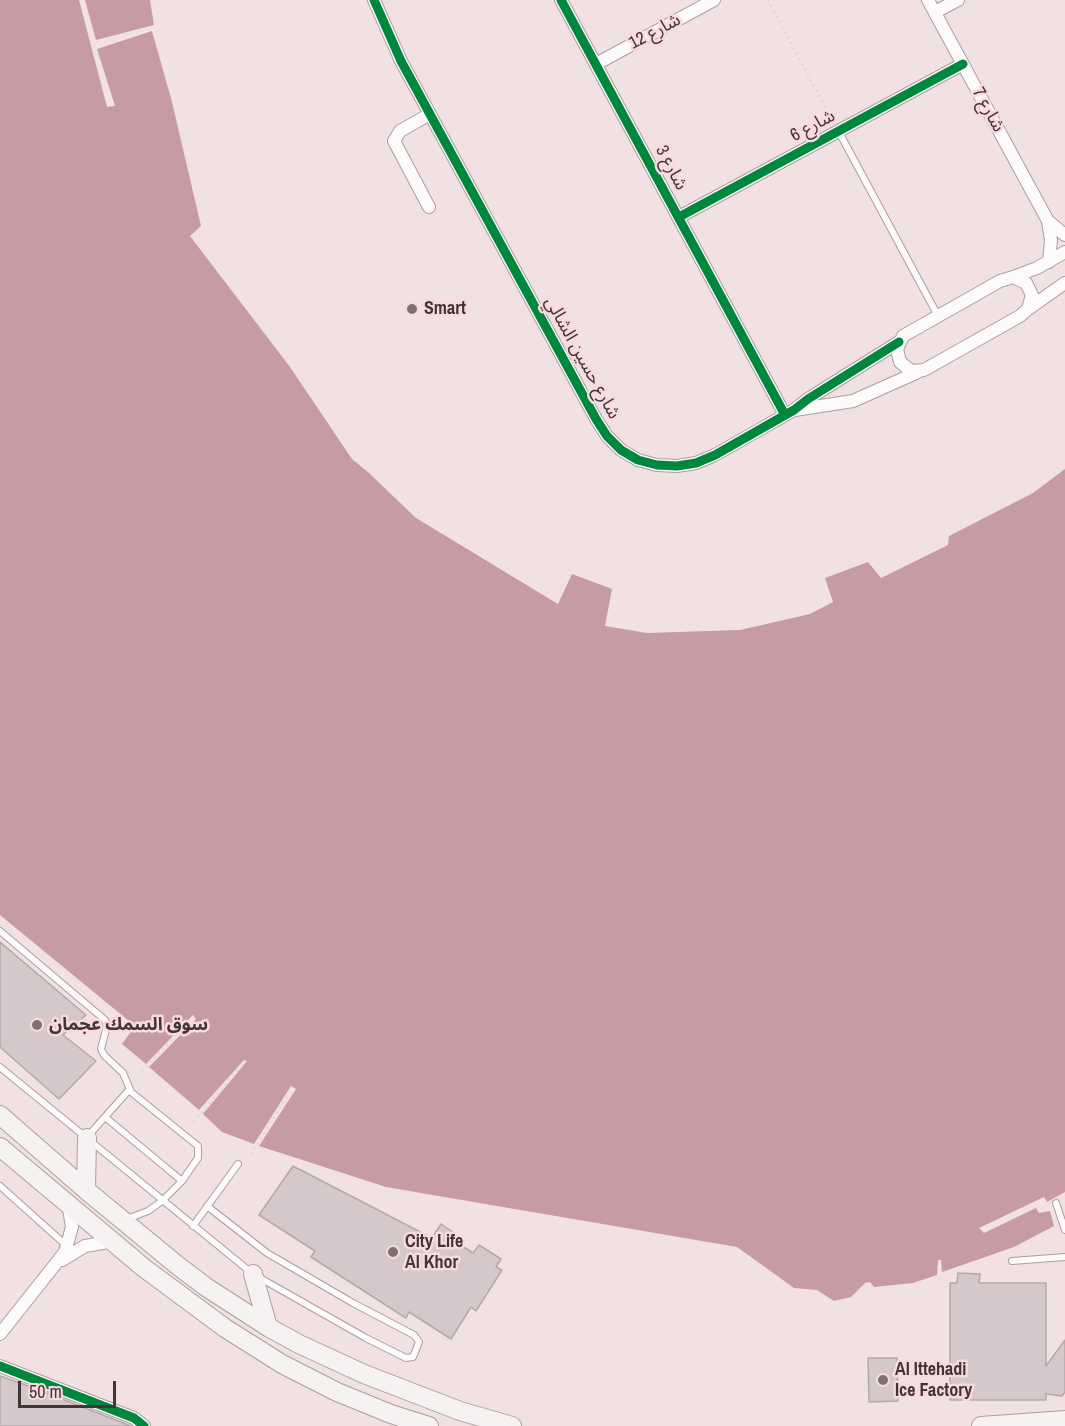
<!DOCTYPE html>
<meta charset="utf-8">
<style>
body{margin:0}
#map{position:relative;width:1065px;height:1426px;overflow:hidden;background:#f1e1e3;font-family:"Archivo Narrow",sans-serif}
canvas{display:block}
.scale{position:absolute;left:18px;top:1381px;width:98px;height:27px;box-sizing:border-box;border:3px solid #413537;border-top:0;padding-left:8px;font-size:18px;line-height:21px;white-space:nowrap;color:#413537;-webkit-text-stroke:4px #f8dade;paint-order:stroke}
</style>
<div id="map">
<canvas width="1065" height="1426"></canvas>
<div class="scale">50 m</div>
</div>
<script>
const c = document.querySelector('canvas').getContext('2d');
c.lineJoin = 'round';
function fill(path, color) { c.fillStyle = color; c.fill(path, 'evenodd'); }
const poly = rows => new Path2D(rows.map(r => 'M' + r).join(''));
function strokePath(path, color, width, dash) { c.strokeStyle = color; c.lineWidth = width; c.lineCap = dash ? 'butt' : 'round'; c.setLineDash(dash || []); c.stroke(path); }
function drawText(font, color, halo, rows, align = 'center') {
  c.font = font + ' "Archivo Narrow","Noto Sans Arabic",sans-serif'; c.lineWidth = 5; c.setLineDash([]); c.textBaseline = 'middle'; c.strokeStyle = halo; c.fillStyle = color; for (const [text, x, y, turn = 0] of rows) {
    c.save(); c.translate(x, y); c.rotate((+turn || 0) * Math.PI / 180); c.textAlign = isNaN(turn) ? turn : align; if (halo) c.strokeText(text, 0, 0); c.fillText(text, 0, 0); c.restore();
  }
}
fill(poly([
 [0,0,79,0,107,107,115,106,97,49,152,31,172,102,201,226,190,236,290,367,352,459,369,473,416,518,558,604,572,574,612,589,605,626,647,633,740,630,810,614,833,602,825,578,868,562,881,578,948,545,949,536,1033,493,1065,469,1065,1192,1047,1202,1044,1197,979,1228,984,1233,1036,1208,1039,1213,1050,1211,1054,1226,1014,1247,942,1272,941,1260,938,1260,937,1275,913,1283,874,1287,870,1282,865,1283,851,1297,834,1301,817,1290,794,1288,737,1247,386,1187,259,1146,296,1089,291,1086,254,1144,222,1132,203,1114,247,1061,244,1060,199,1110,149,1067,196,1019,193,1015,146,1064,122,1044,135,1026,0,915],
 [85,0,150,0,154,25,96,40]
]), '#c79ba2');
const building = poly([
 [0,942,86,1015,63,1035,96,1061,59,1099,0,1047,0,942],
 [293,1166,432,1238,441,1224,454,1233,450,1238,473,1253,479,1245,501,1259,496,1267,502,1270,476,1311,471,1307,451,1339,409,1312,406,1318,311,1257,315,1251,259,1215,293,1166],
 [958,1273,980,1274,979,1283,1046,1283,1046,1366,1065,1340,1065,1392,1062,1396,1046,1394,1046,1400,950,1400,950,1283,957,1283,958,1273],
 [868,1358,897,1358,898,1401,869,1402,868,1358],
 [0,1376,31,1387,131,1426,0,1426,0,1376]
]);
fill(building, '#d5c8ca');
strokePath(building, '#b5a8aa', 1.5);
const lane = poly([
 [839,132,938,316],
 [0,931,105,1020,107,1026,101,1049,104,1055,123,1073,131,1092,198,1146,198,1158,182,1181,162,1201,148,1211,127,1219],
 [0,1067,253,1274,366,1338,406,1358,413,1357,419,1342,414,1335,353,1303,267,1253,207,1206],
 [105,1117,182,1181],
 [88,1136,129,1090],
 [0,1186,67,1246],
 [1056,1203,1065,1230],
 [193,1226,238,1164],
 [1012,1261,1065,1257]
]);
const street = poly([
 [374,0,401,61,596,419,607,436,621,450,638,460,657,465,677,466,696,463,715,455,794,410,808,399,899,342],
 [561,0,785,415],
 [928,0,1048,221,1065,235],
 [935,12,958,0],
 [596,64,714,0],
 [429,207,394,141,400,131,430,114],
 [679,217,963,64],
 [1048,222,1051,240,1049,262],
 [1013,277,1026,283,1032,295,1028,309,1020,316,924,370,911,371,900,362,897,349,903,336,1000,281,1013,277],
 [1013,277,1037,268,1065,252],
 [1028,309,1065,283],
 [795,410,853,401,918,372],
 [62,1260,85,1246,114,1241],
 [0,1334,65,1252,72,1227,68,1203],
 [0,1366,134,1418,144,1426]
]);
const secondary = poly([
 [0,1115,86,1190,177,1265,206,1287,268,1327,299,1344,364,1374,460,1411,512,1426],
 [0,1147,144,1268,225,1328,282,1364,337,1392,391,1414,429,1426],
 [86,1190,87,1138],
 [253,1274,268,1327],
 [981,1426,1065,1420]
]);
strokePath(lane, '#ab9ea0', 8);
strokePath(street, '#ab9ea0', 14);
strokePath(secondary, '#ab9ea0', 20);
strokePath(poly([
 [768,0,833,122],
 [142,1071,184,1027],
 [194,1122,238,1069],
 [251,1154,288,1095]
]), '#d6d2d2', 2, [1.5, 4.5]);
strokePath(lane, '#fdfafb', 6);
strokePath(street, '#fdfafb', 12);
strokePath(secondary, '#f7f2f2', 18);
strokePath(poly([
 [374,0,401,61,596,419,607,436,621,450,638,460,657,465,677,466,696,463,715,455,794,410,808,399,899,342],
 [561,0,785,415],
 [679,217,963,64],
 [0,1366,134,1418,144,1426]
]), '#00873e', 9);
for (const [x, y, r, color] of [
 [412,309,6,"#7f7173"],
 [37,1025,6,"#7f7173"],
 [393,1252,6,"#7f7173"],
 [883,1380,6,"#7f7173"]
]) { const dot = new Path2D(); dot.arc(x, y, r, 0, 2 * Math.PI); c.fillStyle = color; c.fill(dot); strokePath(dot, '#f8dade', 2); }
drawText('18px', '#413537', '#f8dade', [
 ["شارع 12",655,32,-28],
 ["شارع 7",988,110,61],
 ["شارع 6",813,126,-28],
 ["شارع 3",671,168,62],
 ["شارع حسين الشالي",582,358,61]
]);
drawText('bold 18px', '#413537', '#f8dade', [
 ["Smart",424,309],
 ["سوق السمك عجمان",49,1025],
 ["City Life",405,1242],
 ["Al Khor",405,1263],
 ["Al Ittehadi",895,1370],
 ["Ice Factory",895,1391]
], 'left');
</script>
